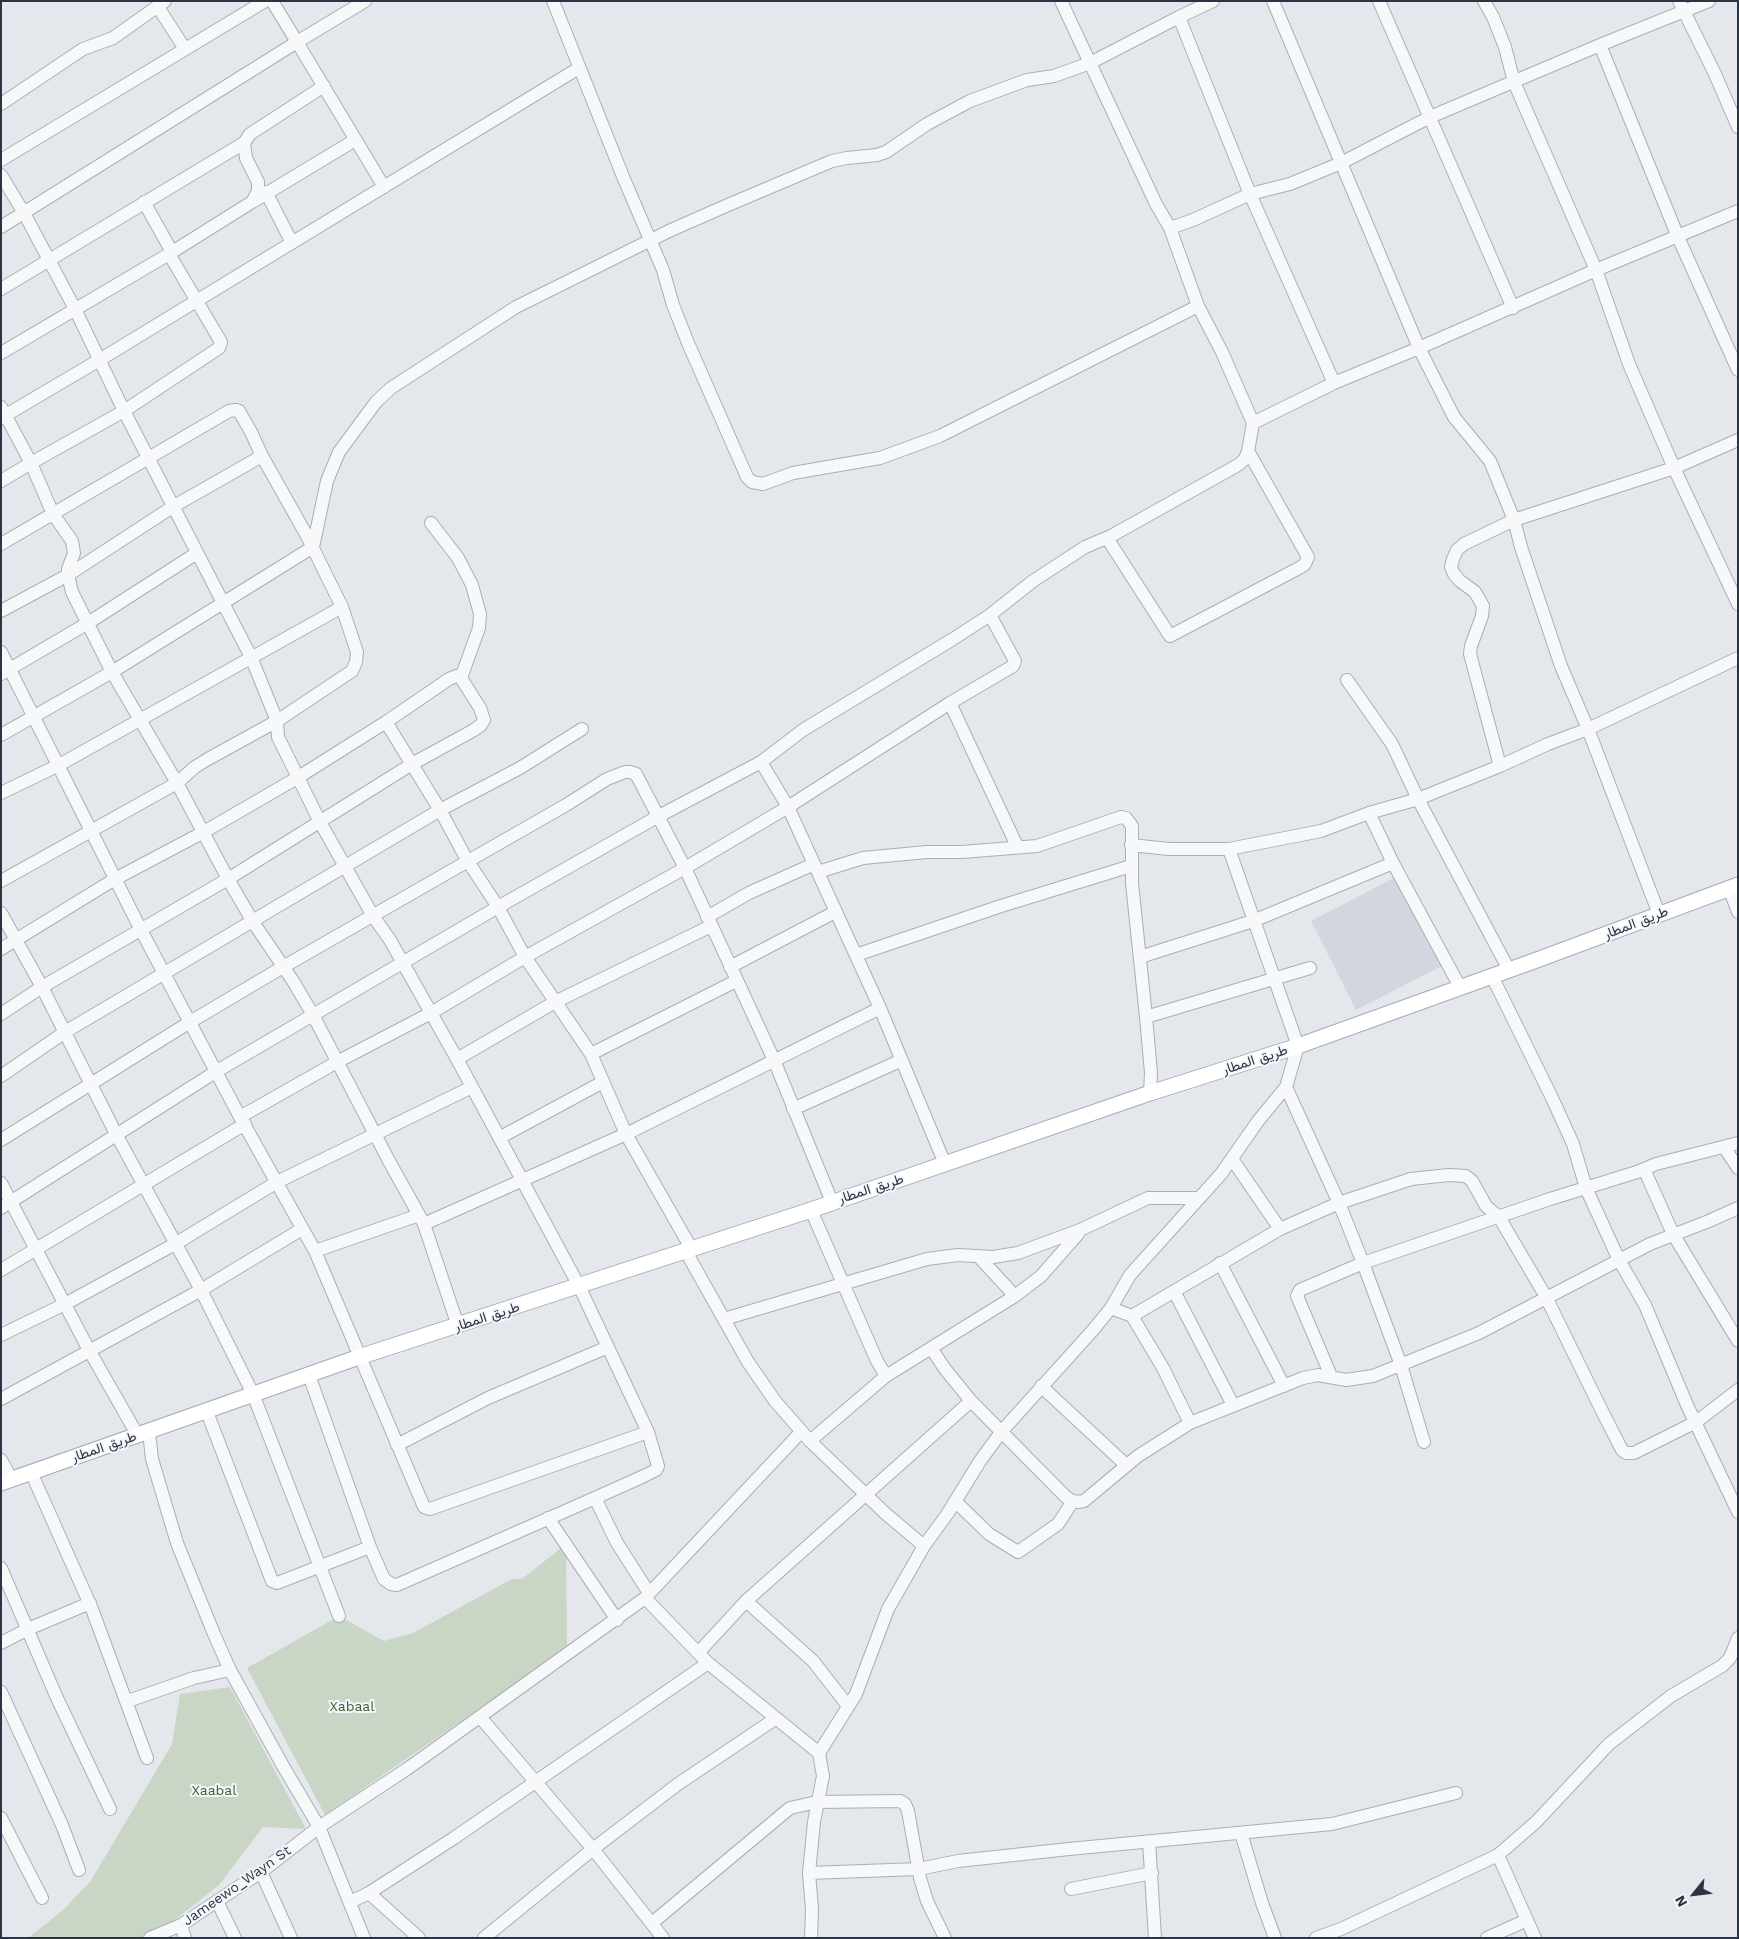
<!DOCTYPE html>
<meta charset="utf-8">
<style>
body{margin:0}
#map{position:relative;width:1739px;height:1939px;overflow:hidden;background:#e4e7ec;font-family:"Work Sans",sans-serif}
canvas{display:block}
.frame{position:absolute;inset:0;border:2px solid #2b3445;pointer-events:none}
.north{position:absolute;left:1669px;top:1869px;width:50px;height:50px;-webkit-text-stroke:4px #f4f6f9;paint-order:stroke;rotate:241deg;font-size:14px;font-weight:700;line-height:20px;text-align:center;color:#2b3445}
.north::after{content:'';display:block;margin:auto;width:18px;height:22px;background:#2b3445;clip-path:polygon(50% 0,100% 100%,50% 72%,0 100%)}
</style>
<div id="map">
<canvas width="1739" height="1939"></canvas>
<div class="frame"></div>
<div class="north">N</div>
</div>
<script>
const c = document.querySelector('canvas').getContext('2d');
c.lineJoin = 'round';
function fill(path, color) { c.fillStyle = color; c.fill(path, 'evenodd'); }
const poly = rows => new Path2D(rows.map(r => 'M' + r).join(''));
function strokePath(path, color, width, dash) { c.strokeStyle = color; c.lineWidth = width; c.lineCap = dash ? 'butt' : 'round'; c.setLineDash(dash || []); c.stroke(path); }
function drawText(font, color, halo, rows, align = 'center') {
  c.font = font + ' "Work Sans",Vazirmatn,sans-serif'; c.lineWidth = 4; c.setLineDash([]); c.textBaseline = 'middle'; c.strokeStyle = halo; c.fillStyle = color; for (const [text, x, y, turn = 0] of rows) {
    c.save(); c.translate(x, y); c.rotate((+turn || 0) * Math.PI / 180); c.textAlign = isNaN(turn) ? turn : align; if (halo) c.strokeText(text, 0, 0); c.fillText(text, 0, 0); c.restore();
  }
}
fill(poly([
 [1396,877,1442,966,1356,1010,1311,921]
]), '#d2d6de');
fill(poly([
 [566,1544,567,1648,325,1815,247,1668,339,1616,384,1641,413,1633,512,1579,522,1579],
 [230,1687,306,1829,263,1827,219,1885,156,1935,148,1938,28,1938,62,1911,90,1882,172,1744,180,1694]
]), '#c9d6c5');
const minor = poly([
 [365,1,297,42,384,187],
 [553,1,624,179,663,270,673,305,688,343,747,477,752,482,763,484,793,473,880,458,940,436,1198,306],
 [1273,1,1419,348,1454,417,1490,461,1514,520,1521,547,1561,666,1588,729,1659,914],
 [1379,1,1513,308],
 [1484,1,1493,17,1505,47,1514,82,1596,270,1629,364,1674,468,1738,604],
 [1679,1,1715,74,1738,127],
 [158,7,185,49],
 [1179,17,1250,194,1334,383],
 [1600,45,1678,237,1738,370],
 [1,104,83,49,113,38,165,1],
 [1,160,265,1],
 [1,175,24,213,75,309,124,411,251,657,277,721,278,737,320,822,373,916,390,940,457,1059,579,1286,648,1432,658,1466,656,1470,644,1476,595,1498,397,1585,391,1584,384,1579,370,1547,309,1375],
 [266,192,292,243],
 [254,201,355,140],
 [144,202,172,252],
 [1,227,297,42,272,1],
 [1170,228,1193,220,1250,194,1290,184,1341,163,1430,117,1600,45,1709,1],
 [1,289,244,143],
 [1,353,169,254,252,202,258,191,258,182,246,158,244,143,250,134,324,86],
 [1,407,31,463,53,514,72,541,74,553,68,569,68,575,72,592,112,672,177,783,228,879,253,922,293,981,313,1015,389,1161,424,1224,458,1326],
 [1,418,101,359,579,68],
 [1253,423,1334,383,1419,348,1596,270,1738,211],
 [1,481,31,463,124,411,219,348,221,342,169,254],
 [431,523,458,558,472,585,480,614,479,628,461,678],
 [1107,538,1170,636,1301,567,1305,564,1308,557,1248,451],
 [1,544,229,411,236,410,239,411,251,432,262,456,307,536,342,607,357,652,356,662,352,671,277,721,208,759,195,767,177,783,1,881],
 [1,611,68,575,174,506,262,456],
 [1,652,141,930,240,1117,315,1251,424,1507,430,1509,648,1432],
 [1,674,88,623,197,553],
 [1347,680,1392,744,1418,799,1509,970],
 [950,703,1017,846],
 [386,722,440,810,467,860,498,907,525,957,591,1054,626,1134,691,1248],
 [1,735,112,672,313,547,327,481,339,452,376,402,391,388,516,307,669,231,728,205,832,161,847,158,877,155,886,152,927,124,970,101,1027,80,1054,76,1090,63,1179,17,1213,1],
 [761,762,788,807,880,1008,945,1164],
 [1500,766,1470,654,1471,646,1482,616,1483,606,1475,592,1460,581,1454,574,1451,567,1453,559,1457,550,1464,544,1514,520,1674,468,1738,440],
 [1,793,59,765,342,607],
 [1369,813,1393,863,1460,987],
 [1131,845,1169,849,1229,849,1321,831,1369,813,1418,799,1500,766,1548,744,1588,729,1738,658],
 [818,872,863,858,927,852,962,852,1037,846,1121,817,1126,818,1132,826,1132,883,1146,1017,1151,1073,1150,1093],
 [1729,888,1738,912],
 [1,913,42,987,116,1134,201,1290,253,1394,339,1616],
 [707,917,749,893,814,864],
 [1,949,115,879,202,833,297,778,386,722,449,679,456,676,461,678],
 [856,955,1001,906,1131,866],
 [1140,957,1253,921,1393,863],
 [730,967,835,912],
 [1492,976,1553,1100,1573,1144,1586,1188,1619,1260,1645,1305,1687,1405,1738,1512],
 [1,1014,42,987,228,879,412,764,474,730,481,725,484,720,480,708,461,678],
 [1146,1017,1310,968],
 [591,1054,736,981],
 [457,1059,555,1002,711,926],
 [1,1076,65,1032,440,810,520,768,582,729],
 [1286,1087,1339,1203,1363,1263,1401,1365,1424,1442],
 [793,1109,902,1060],
 [240,1117,337,1062,431,1013,525,957,685,868,788,807,950,703,1013,666,1015,661,990,615],
 [499,1138,603,1082],
 [1,1140,190,1022,283,967,566,805,607,779,625,772,630,772,636,774,685,868,774,1060,832,1202],
 [1724,1147,1738,1168],
 [1232,1159,1280,1229],
 [1644,1169,1673,1234,1738,1341],
 [1,1183,89,1350,138,1436],
 [1,1208,217,1071,498,907,657,817,761,762,803,730,953,639,990,615,1033,581,1085,547,1111,536,1238,465,1245,459,1248,451,1253,423,1222,352,1198,306,1170,228,1156,204,1061,1],
 [811,1210,877,1361,886,1376],
 [424,1224,626,1134,880,1008],
 [685,1250,748,1362,775,1401,810,1441,886,1514,924,1546],
 [315,1251,419,1215],
 [979,1257,1015,1296],
 [1220,1263,1284,1386],
 [1,1270,245,1124],
 [1174,1291,1233,1405],
 [1111,1308,1132,1316,1163,1368,1190,1423],
 [1132,1316,1280,1229,1339,1203,1411,1179,1449,1175,1466,1176,1472,1181,1486,1206,1499,1217,1546,1297,1602,1411,1622,1450,1626,1453,1634,1453,1696,1422,1738,1390],
 [724,1319,927,1259,958,1255,993,1257,1018,1253,1080,1230,1148,1198,1199,1198],
 [1,1335,65,1304,175,1244,277,1182,472,1087],
 [931,1348,1015,1296,1041,1276,1078,1234],
 [1331,1376,1297,1296,1300,1290,1363,1263,1550,1199,1637,1172,1656,1164,1738,1143],
 [1041,1386,1126,1465],
 [1,1399,201,1290,302,1229],
 [207,1412,272,1581,277,1583,370,1547],
 [149,1432,152,1459,177,1543,214,1634,230,1670,283,1766,319,1827,364,1938],
 [810,1441,886,1376,931,1348,945,1369,971,1401,1065,1496,1070,1500,1078,1502,1084,1501,1138,1456,1190,1423,1303,1378,1318,1375,1346,1380,1373,1376,1479,1333,1650,1244,1709,1221,1738,1208],
 [397,1445,488,1398,608,1347],
 [1,1460,12,1480],
 [31,1472,92,1609,147,1758],
 [595,1498,617,1543,649,1593],
 [955,1501,989,1534,1018,1552,1058,1524,1073,1501],
 [548,1518,617,1620],
 [1,1568,57,1698,110,1809],
 [645,1598,708,1663,819,1753],
 [746,1601,813,1661,848,1706],
 [1,1643,28,1629,90,1603],
 [699,1652,746,1601,971,1401],
 [1,1692,62,1825,79,1870],
 [128,1701,194,1678,230,1670],
 [480,1717,593,1849,663,1938],
 [1,1818,42,1898],
 [1241,1833,1262,1903,1275,1938],
 [1149,1841,1155,1938],
 [1498,1855,1535,1938],
 [261,1872,291,1938],
 [809,1873,919,1869,958,1861,1069,1849,1332,1824,1456,1793],
 [1071,1889,1152,1873],
 [369,1893,454,1838,708,1663],
 [217,1901,235,1938],
 [350,1902,369,1893,419,1938],
 [652,1923,790,1808,817,1802,900,1801,905,1804,908,1811,920,1878,927,1901,945,1938],
 [181,1925,185,1938],
 [150,1938,181,1925,261,1872,319,1827,407,1769,645,1598,801,1432],
 [484,1938,593,1849,678,1784,775,1719],
 [811,1938,812,1909,809,1873,814,1822,823,1776,819,1753,856,1694,888,1609,924,1546,948,1513,980,1461,1002,1431,1093,1330,1111,1308,1130,1275,1221,1174,1258,1121,1286,1087,1298,1046,1229,849],
 [1316,1938,1341,1929,1498,1855,1536,1822,1609,1744,1671,1696,1722,1666,1730,1658,1738,1638],
 [1487,1938,1527,1920]
]);
const major = poly([
 [1,1483,359,1357,811,1210,1150,1093,1298,1046,1534,961,1738,885]
]);
strokePath(minor, '#a9aeb7', 14);
strokePath(major, '#a3abb8', 17);
strokePath(minor, '#f7f8fa', 12);
strokePath(major, '#fff', 15);
drawText('14px', '#2b3445', '#f4f6f9', [
 ["طريق المطار",1636,923,-21],
 ["طريق المطار",1255,1060,-18],
 ["طريق المطار",871,1189,-18],
 ["طريق المطار",487,1317,-18],
 ["طريق المطار",104,1447,-19],
 ["Jameewo_Wayn St",237,1886,-35]
]);
drawText('14px', '#3f6138', '#f4f6f9', [
 ["Xabaal",352,1707],
 ["Xaabal",214,1791]
]);
</script>
